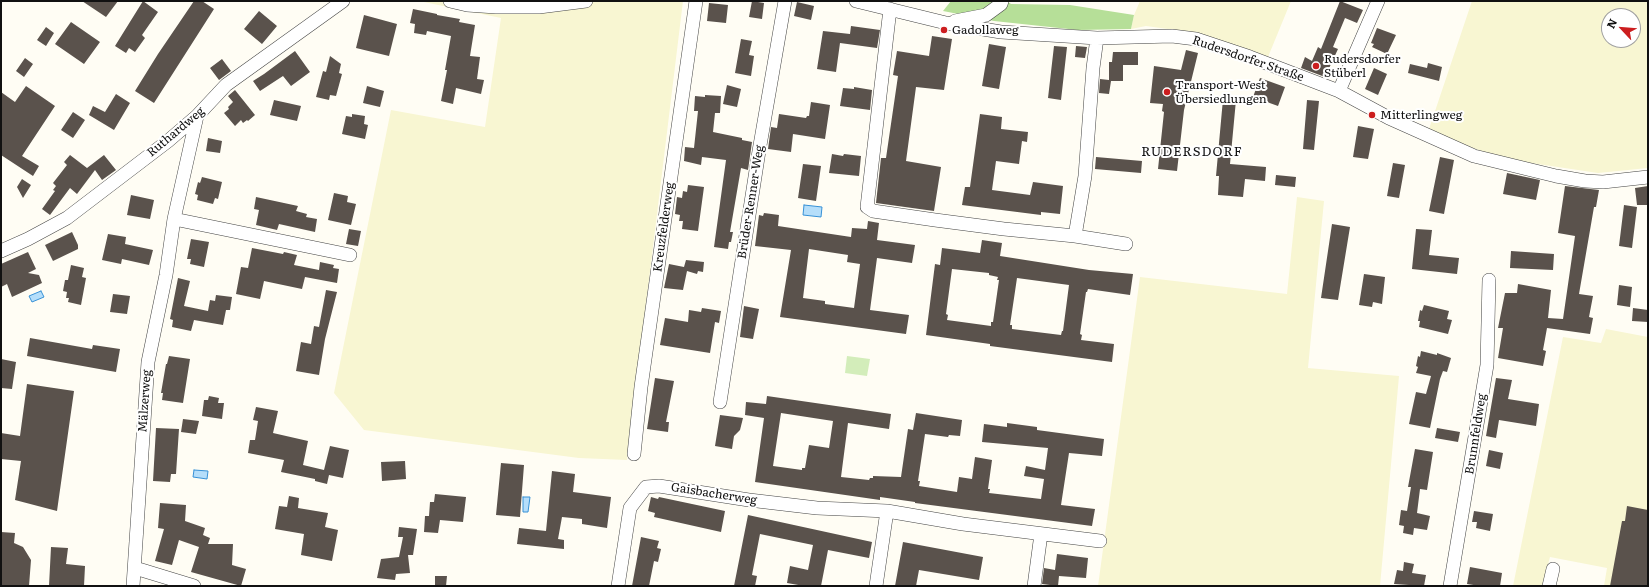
<!DOCTYPE html>
<meta charset="utf-8">
<style>
body{margin:0}
#map{position:relative;width:1649px;height:587px;overflow:hidden;background:#fffdf4;font-family:Literata,serif}
canvas{display:block}
.frame{position:absolute;inset:0;border:2px solid #111;pointer-events:none}
.north{position:absolute;left:1601px;top:8px;width:40px;height:40px;box-sizing:border-box;background:#fff;border:1px solid #a0a0a0;border-radius:50%;rotate:296deg;font-size:11px;font-weight:700;line-height:16px;text-align:center;color:#111}
.north::after{content:'';display:block;margin:auto;width:14px;height:18px;background:#cc1e1f;clip-path:polygon(50% 0,100% 100%,50% 72%,0 100%)}
</style>
<div id="map">
<canvas width="1649" height="587"></canvas>
<div class="frame"></div>
<div class="north">N</div>
</div>
<script>
const c = document.querySelector('canvas').getContext('2d');
c.lineJoin = 'round';
function fill(path, color) { c.fillStyle = color; c.fill(path, 'evenodd'); }
const poly = rows => new Path2D(rows.map(r => 'M' + r).join(''));
function strokePath(path, color, width, dash) { c.strokeStyle = color; c.lineWidth = width; c.lineCap = dash ? 'butt' : 'round'; c.setLineDash(dash || []); c.stroke(path); }
function drawText(font, color, halo, rows, align = 'center') {
  c.font = font + ' Literata,serif'; c.lineWidth = 4; c.setLineDash([]); c.textBaseline = 'middle'; c.strokeStyle = halo; c.fillStyle = color; for (const [text, x, y, turn = 0] of rows) {
    c.save(); c.translate(x, y); c.rotate((+turn || 0) * Math.PI / 180); c.textAlign = isNaN(turn) ? turn : align; if (halo) c.strokeText(text, 0, 0); c.fillText(text, 0, 0); c.restore();
  }
}
fill(poly([
 [419,1,683,1,627,460,579,458,364,430,334,393,391,110,485,127,501,18],
 [1140,1,1291,1,1268,57,1197,33,1146,26,1131,29,1134,15],
 [1472,1,1648,1,1648,168,1598,173,1504,159,1428,132],
 [1609,16,1633,16,1633,40,1609,40],
 [1297,197,1324,201,1308,368,1399,376,1380,586,1098,586,1140,277,1287,294],
 [1606,329,1648,337,1648,586,1604,586,1607,568,1550,557,1542,586,1513,586,1563,337,1601,343]
]), '#f8f6d2');
fill(poly([
 [847,356,870,359,867,376,845,373]
]), '#d3edba');
fill(poly([
 [951,1,1007,1,1011,4,1070,5,1134,15,1131,29,1078,30,994,21,943,11]
]), '#b6df98');
const water = poly([
 [804,205,822,207,821,217,803,215,804,205],
 [41,291,44,297,32,302,29,296,41,291],
 [194,470,208,471,207,479,193,477,194,470],
 [523,497,530,497,528,512,523,512,523,497]
]);
fill(water, '#b5defa');
strokePath(water, '#3791d6', 1);
fill(poly([
 [82,1,118,1,106,17],
 [143,1,158,12,142,35,145,38,135,52,129,48,126,53,115,46],
 [194,1,202,1,214,9,154,103,135,91,158,54],
 [752,1,764,3,762,19,749,17],
 [1340,1,1363,10,1357,23,1345,18,1333,47,1338,49,1325,77,1301,68,1305,57,1312,61,1318,47,1321,49],
 [797,2,814,6,811,20,794,16],
 [709,3,728,5,726,23,707,21],
 [413,9,437,14,437,15,460,19,459,22,475,25,470,56,480,57,477,79,484,80,481,94,456,88,453,104,441,101,447,70,445,70,451,36,427,31,426,35,414,33,415,24,410,23],
 [259,11,277,26,262,44,244,29],
 [364,15,397,24,389,56,356,48],
 [71,22,100,42,84,64,55,44],
 [851,26,880,30,877,48,840,43,836,72,817,69,823,31,850,34],
 [46,27,54,33,46,46,37,40],
 [1377,28,1396,35,1387,54,1372,47,1374,44,1371,43],
 [932,36,952,39,944,90,916,87,906,161,941,167,934,211,876,203,881,158,886,158,898,76,893,75,897,51,929,56],
 [741,39,752,41,749,55,754,56,751,76,735,73],
 [989,44,1006,47,999,89,982,86],
 [1054,46,1067,47,1061,100,1048,98],
 [1076,46,1087,47,1085,58,1075,57],
 [1186,50,1198,53,1184,110,1177,171,1158,169,1164,112,1162,111,1163,104,1150,103,1154,66,1181,70],
 [295,51,310,72,291,86,283,76,260,91,253,81,264,74],
 [1113,52,1138,52,1138,65,1123,65,1123,81,1111,81,1109,94,1099,93,1100,79,1109,80,1109,62,1112,62],
 [330,56,341,64,339,73,342,74,336,96,330,95,329,100,316,97,323,71,326,72],
 [25,58,33,64,24,77,16,71],
 [222,59,231,71,219,80,210,68],
 [1428,63,1442,67,1439,81,1408,73,1410,64,1427,68],
 [1374,68,1387,74,1378,95,1365,89],
 [1260,78,1285,87,1278,106,1253,97],
 [727,85,741,89,737,107,723,104],
 [26,86,55,106,22,156,39,166,33,176,1,155,1,92,15,102],
 [367,86,384,91,380,107,363,103],
 [854,87,872,90,870,110,840,106,843,88,854,89],
 [235,90,255,115,248,121,247,120,243,123,241,120,235,126,224,113,229,109,228,107,233,102,228,96],
 [116,94,130,103,114,130,89,115,93,106,105,112],
 [705,95,721,96,720,113,715,113,713,132,742,138,742,140,752,142,748,170,741,168,730,232,733,232,731,242,729,242,728,249,714,247,726,160,702,157,701,165,684,161,685,147,694,148,698,111,694,111,695,96,705,97],
 [1223,99,1236,100,1230,164,1266,167,1265,181,1245,179,1243,197,1218,195,1219,176,1216,176],
 [274,100,301,106,297,121,270,115],
 [1307,100,1319,101,1314,150,1303,149],
 [811,102,830,105,825,139,793,134,791,152,768,149,771,127,777,128,779,114,806,118,807,116,809,116],
 [73,112,85,120,73,138,61,130],
 [352,114,365,116,364,124,368,125,365,139,342,134,346,116,352,117],
 [980,114,1002,117,1001,129,1028,132,1027,142,1022,141,1019,164,996,161,992,190,1030,195,1033,182,1063,186,1060,214,1041,212,1041,215,962,205,965,187,970,187],
 [1358,126,1374,129,1368,159,1353,157],
 [208,138,222,141,220,153,206,151],
 [832,154,843,156,844,154,861,156,859,176,829,173],
 [70,155,87,168,104,155,116,170,102,180,95,170,77,194,70,188,50,215,42,209,55,191,53,190,56,186,53,183,67,165,64,162],
 [1096,157,1142,161,1141,173,1095,169],
 [1440,157,1454,160,1444,214,1429,211],
 [1393,163,1405,165,1399,198,1387,196],
 [803,164,821,166,816,201,798,198],
 [1507,173,1540,180,1536,200,1503,194],
 [1276,175,1296,177,1295,187,1275,185],
 [202,177,222,182,218,199,215,198,213,204,197,200,198,195,195,194,198,182,200,183],
 [22,179,31,185,23,198,17,187],
 [688,185,704,187,698,231,682,229,683,221,679,221,680,215,675,214,677,197,682,198,683,191,687,192],
 [1565,186,1599,190,1596,207,1594,207,1579,294,1593,296,1589,317,1593,318,1590,334,1547,328,1543,350,1546,351,1543,366,1498,358,1503,328,1498,328,1505,293,1517,293,1518,284,1551,290,1548,318,1563,319,1575,236,1558,233],
 [1648,186,1648,205,1637,205,1635,188],
 [334,193,348,196,347,202,356,204,351,225,328,220],
 [131,195,154,200,150,219,127,215],
 [256,197,298,206,296,211,307,214,306,217,317,219,315,232,279,224,277,230,256,225,259,210,254,209],
 [1624,205,1637,207,1632,248,1619,246],
 [764,213,779,215,778,226,851,237,852,228,867,229,868,221,879,223,877,240,915,245,912,263,877,258,870,310,909,315,906,334,780,317,791,250,755,246,759,215,763,216],
 [809,249,848,255,847,262,860,264,854,308,825,304,825,301,803,298],
 [1332,224,1350,227,1338,300,1321,298],
 [349,229,361,231,358,246,346,244],
 [1416,229,1432,230,1429,255,1459,258,1457,274,1412,269],
 [72,232,78,245,78,249,53,261,45,245],
 [108,234,126,237,125,244,153,250,149,265,122,259,121,264,102,260],
 [191,239,209,242,204,267,190,264,191,259,187,259],
 [982,240,1002,243,1000,256,1089,270,1133,274,1130,295,1088,289,1087,292,1086,292,1080,334,1082,335,1081,340,1114,344,1112,362,990,346,990,344,926,335,935,264,940,265,942,248,980,253],
 [952,269,989,273,989,275,998,277,997,280,999,280,993,322,991,322,991,326,947,320,948,315,946,314],
 [1017,278,1069,285,1063,331,1062,331,1061,335,1012,329,1012,325,1010,325],
 [252,248,283,254,284,252,297,255,294,265,319,270,320,262,334,265,333,268,339,269,337,283,305,277,302,289,264,281,260,299,236,294,241,267,248,268],
 [1511,251,1554,254,1553,270,1510,268],
 [28,252,36,269,28,273,39,275,42,283,12,297,7,284,1,287,1,264],
 [686,260,704,262,703,272,698,271,697,274,687,271,683,290,664,288,669,264,684,267],
 [71,265,84,268,82,277,86,278,81,305,68,302,69,298,66,298,67,292,63,291,65,280,68,280],
 [1364,274,1385,277,1382,304,1373,302,1372,307,1359,305],
 [178,278,190,281,184,306,208,311,210,300,215,301,216,295,232,297,230,310,226,310,223,325,194,320,191,331,172,327,173,320,170,319],
 [1619,285,1632,287,1630,307,1617,305],
 [326,290,337,292,325,339,319,375,296,371,301,342,311,344,314,326,319,327],
 [113,294,130,296,127,314,110,312],
 [1424,305,1449,311,1447,319,1452,320,1448,334,1419,327,1420,321,1418,321,1420,310,1422,311],
 [744,306,759,309,753,339,740,337],
 [702,308,721,311,719,323,715,322,710,353,660,345,665,318,688,322,689,310,701,312],
 [1633,308,1648,310,1648,322,1632,321],
 [30,338,92,349,93,345,120,349,116,372,27,356],
 [1421,351,1437,355,1437,353,1451,358,1447,372,1443,371,1440,379,1430,428,1409,424,1416,392,1426,394,1431,376,1416,373,1418,367,1416,366,1418,356,1420,357],
 [169,356,190,359,183,403,162,400,163,393,161,393,166,364,167,364],
 [1,359,16,362,12,389,1,388],
 [655,378,674,381,666,422,669,422,668,432,647,429],
 [1496,378,1512,380,1508,399,1539,404,1536,426,1499,420,1496,438,1486,436],
 [27,384,74,391,57,511,15,500,21,461,1,459,1,433,20,436],
 [209,396,219,398,218,403,224,403,222,419,202,416,204,400,208,400],
 [767,396,891,414,889,429,848,423,841,477,869,480,870,478,873,478,873,476,901,477,908,429,913,430,916,413,962,420,960,436,949,435,948,437,925,434,918,481,920,481,919,486,957,492,959,477,972,479,975,457,992,460,988,489,990,489,989,493,1041,499,1044,479,1024,476,1026,466,1045,470,1048,448,982,442,984,424,1007,427,1007,423,1037,427,1037,430,1104,439,1102,456,1069,453,1061,505,1095,509,1092,526,915,503,915,502,880,497,880,500,755,482,764,418,745,415,746,402,766,404],
 [781,413,833,421,829,448,809,445,805,468,802,468,802,470,773,466],
 [256,407,278,411,273,433,308,441,303,465,324,470,330,446,349,450,343,478,329,475,327,484,315,481,315,479,281,472,284,460,248,453,250,440,255,440,258,421,253,420],
 [720,415,743,418,740,430,734,436,732,449,715,446],
 [183,419,199,421,196,434,181,432],
 [156,428,179,429,176,474,171,474,170,482,153,481],
 [1437,428,1460,432,1458,442,1435,438],
 [1415,449,1433,452,1427,490,1420,489,1417,513,1430,516,1427,530,1414,528,1413,535,1403,533,1404,526,1399,525,1401,510,1407,511,1411,487,1408,487],
 [1489,450,1503,453,1500,469,1486,466],
 [405,461,406,479,382,481,381,462],
 [501,463,524,465,520,517,496,515],
 [552,471,575,474,573,492,611,497,607,528,582,524,582,519,562,517,558,539,564,540,564,549,517,544,519,528,546,531],
 [435,494,466,497,463,522,440,520,438,533,424,532,425,516,429,516,430,502,434,502],
 [289,496,299,498,298,508,328,513,325,527,338,530,332,561,301,555,304,534,275,529,279,506,287,507],
 [651,497,658,499,659,497,725,511,721,532,654,517,655,513,648,511],
 [160,503,186,505,185,521,205,528,203,535,210,538,208,544,233,544,232,565,246,569,241,586,191,572,199,547,179,540,172,565,155,561,164,529,158,528],
 [1627,506,1648,510,1648,586,1610,586,1622,521,1625,521],
 [1474,511,1493,514,1490,531,1476,528,1477,522,1472,522],
 [748,515,872,542,869,558,828,550,821,586,804,586,787,583,790,566,808,570,813,545,760,534,752,575,757,576,755,586,734,586],
 [399,527,417,529,413,555,408,555,410,573,396,574,395,580,377,578,381,559,399,557,403,537,398,537],
 [1,532,15,533,14,543,23,547,31,560,29,586,1,586],
 [641,537,659,541,657,548,661,549,658,562,654,561,649,586,632,586],
 [903,542,983,557,979,580,919,570,916,586,895,586],
 [51,547,68,548,66,564,85,566,84,586,49,586],
 [1057,554,1088,558,1086,578,1059,576,1058,586,1042,584,1044,568,1055,570],
 [1404,562,1414,564,1412,573,1426,575,1424,586,1394,584,1397,570,1403,571],
 [1470,567,1502,573,1500,586,1480,586,1467,584],
 [435,576,447,576,446,586,435,586]
]), '#5a524c');
const minor = poly([
 [450,1,467,5,496,7,539,7,586,1],
 [856,1,946,23,1001,32,1097,38,1172,36,1196,39,1250,57,1339,91,1389,118,1474,156,1556,176,1585,181,1603,182,1648,177],
 [890,9,867,207,873,211,935,220,1004,229,1075,236,1085,176,1093,68,1097,38],
 [955,21,986,15,1001,4,1002,1],
 [1339,91,1378,1],
 [174,219,350,255],
 [1075,236,1126,244],
 [1,251,28,239,67,218,168,141,197,116,226,85,343,1],
 [720,402,759,151,785,1],
 [634,454,641,387,696,1],
 [135,568,194,586],
 [133,586,148,362,166,275,174,219,197,116],
 [618,586,630,508,646,487,659,486,749,500,817,508,887,511,963,524,1100,541],
 [876,586,887,511],
 [1034,586,1041,534],
 [1450,586,1487,365,1489,280],
 [1549,586,1553,569]
]);
strokePath(minor, '#444', 14);
strokePath(minor, '#fff', 13);
for (const [x, y, r, color] of [
 [944,30,4,"#cc1e1f"],
 [1316,66,4,"#cc1e1f"],
 [1167,92,4,"#cc1e1f"],
 [1372,115,4,"#cc1e1f"]
]) { const dot = new Path2D(); dot.arc(x, y, r, 0, 2 * Math.PI); c.fillStyle = color; c.fill(dot); strokePath(dot, '#fff', 1.5); }
drawText('12px', '#111', '#fff', [
 ["Gadollaweg",952,30],
 ["Rudersdorfer",1324,59],
 ["Stüberl",1324,73],
 ["Transport-West",1175,85],
 ["Übersiedlungen",1175,99],
 ["Mitterlingweg",1380,115]
], 'left');
drawText('12px', '#111', '#fff', [
 ["Rudersdorfer Straße",1248,59,19],
 ["Ruthardweg",176,132,-40],
 ["Brüder-Renner-Weg",751,202,-81],
 ["Kreuzfelderweg",664,227,-82],
 ["Mälzerweg",145,401,-86],
 ["Brunnfeldweg",1476,434,-81],
 ["Gaisbacherweg",714,494,9]
]);
c.letterSpacing = '1px';
drawText('13px', '#111', '#fff', [
 ["RUDERSDORF",1192,152]
]);
c.letterSpacing = '0px';
</script>
